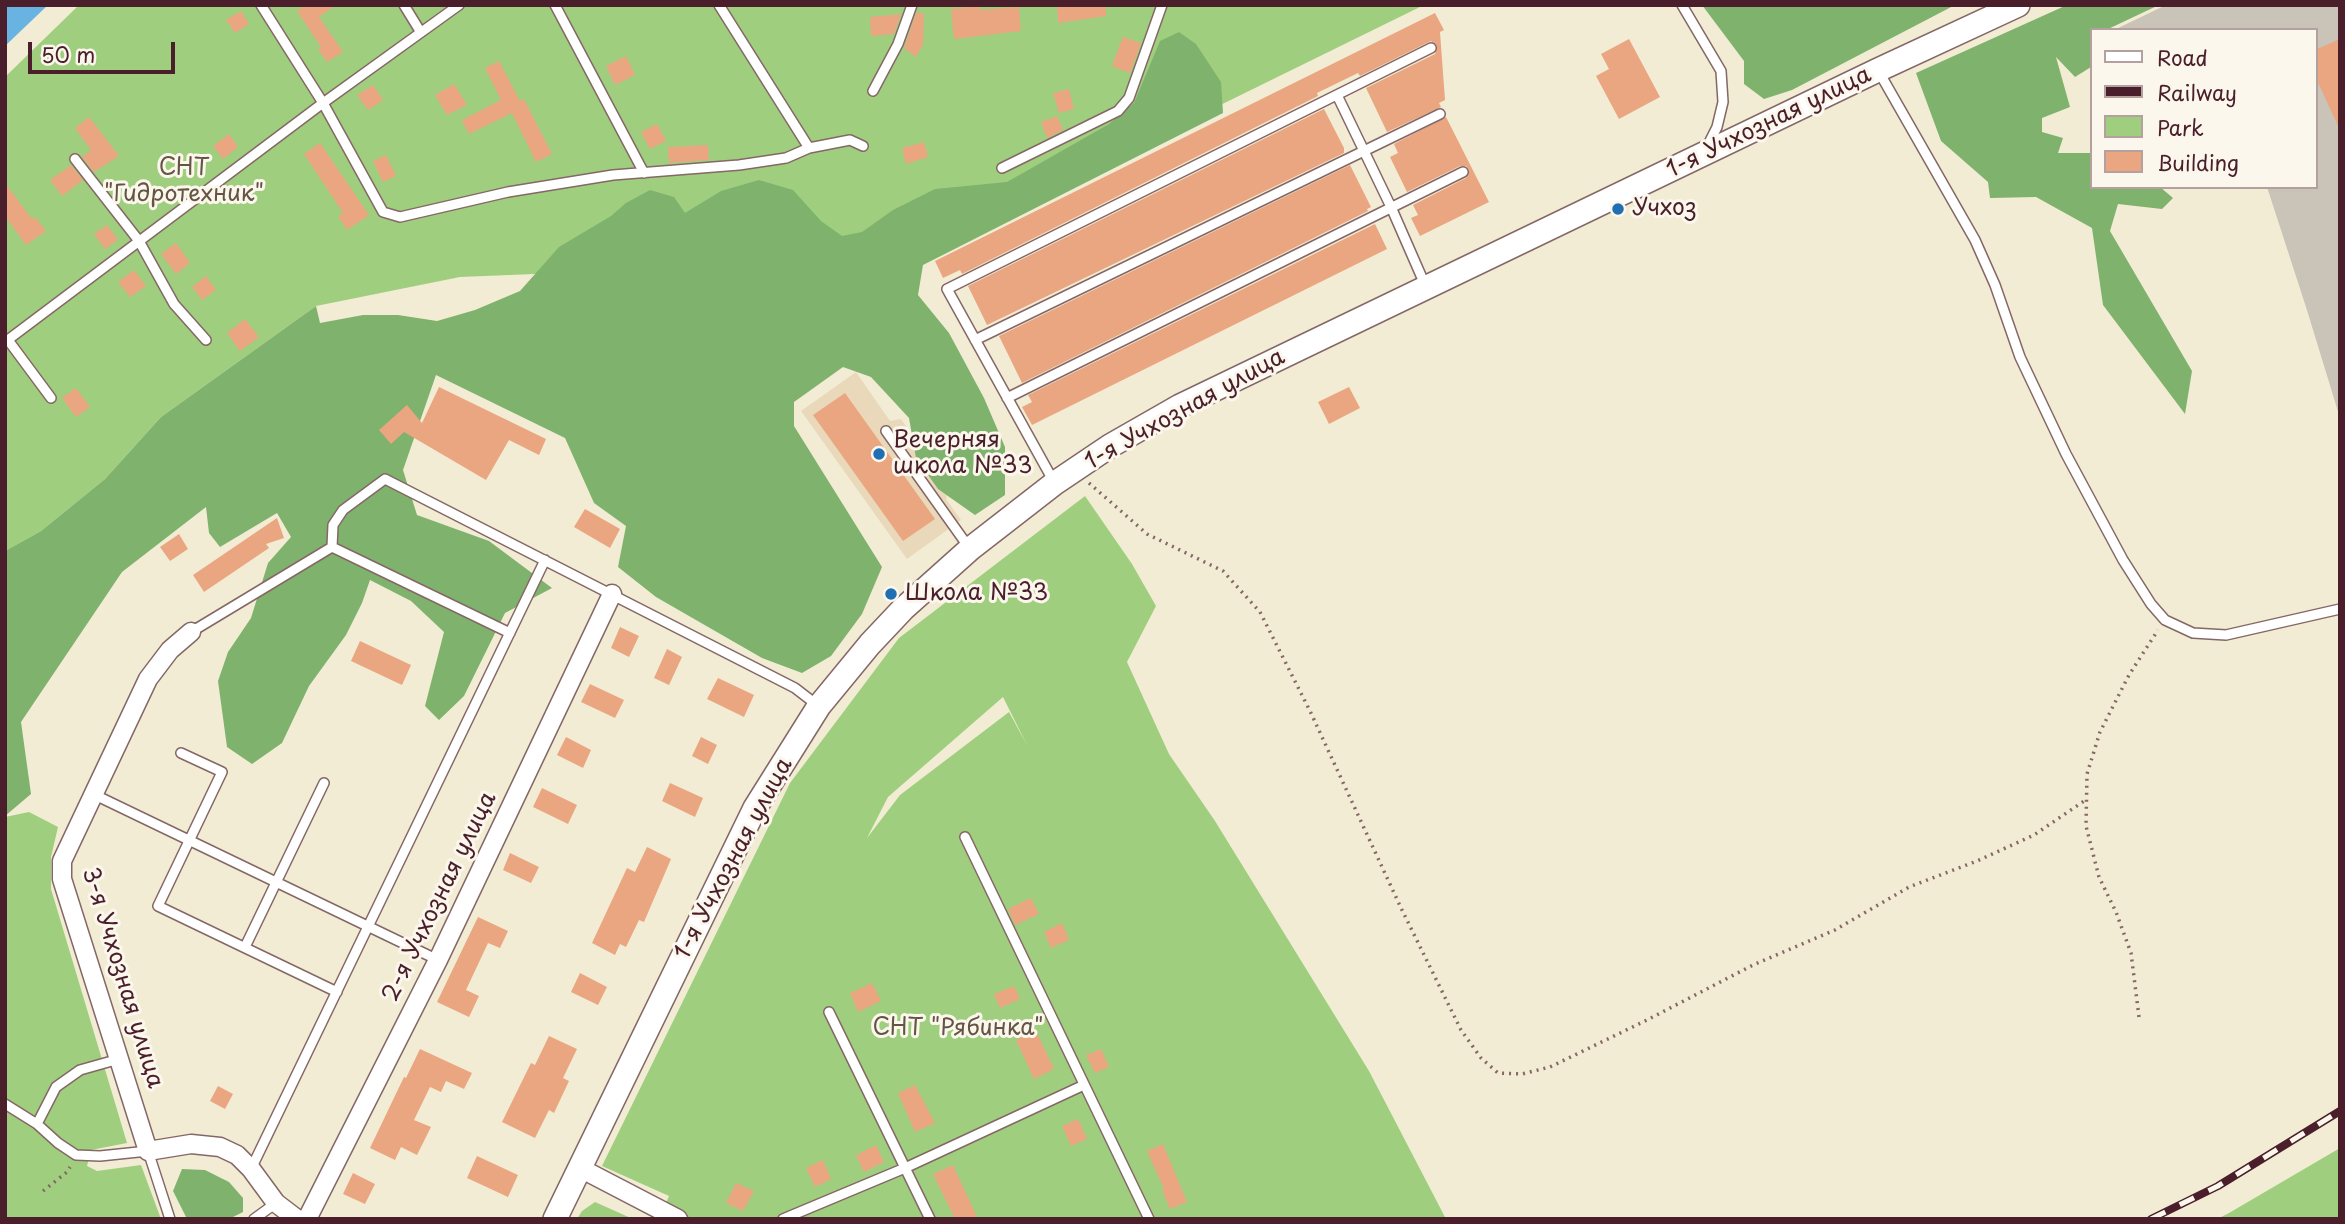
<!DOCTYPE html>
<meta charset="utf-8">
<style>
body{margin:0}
#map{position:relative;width:2345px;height:1224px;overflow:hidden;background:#f2ecd4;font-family:"Playpen Sans",sans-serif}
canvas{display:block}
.frame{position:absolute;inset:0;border:7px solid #4a1f2b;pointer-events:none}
.legend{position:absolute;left:2090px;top:28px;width:228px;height:161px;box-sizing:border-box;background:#fbf7ec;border:2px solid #b4a19f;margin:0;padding:9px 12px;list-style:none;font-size:21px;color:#4a1f2b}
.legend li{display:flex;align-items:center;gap:14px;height:35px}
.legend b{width:35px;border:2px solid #b4a19f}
.scale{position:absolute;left:28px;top:42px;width:147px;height:32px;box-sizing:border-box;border:4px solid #4a1f2b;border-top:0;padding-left:9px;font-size:21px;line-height:24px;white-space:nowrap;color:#4a1f2b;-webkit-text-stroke:5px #fbf7ec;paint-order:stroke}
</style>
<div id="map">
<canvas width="2345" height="1224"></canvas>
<div class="frame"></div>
<ul class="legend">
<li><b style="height:9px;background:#fff"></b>Road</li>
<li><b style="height:9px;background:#4a1f2b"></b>Railway</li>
<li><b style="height:19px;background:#9fcf7e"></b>Park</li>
<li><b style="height:19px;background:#eaa681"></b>Building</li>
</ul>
<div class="scale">50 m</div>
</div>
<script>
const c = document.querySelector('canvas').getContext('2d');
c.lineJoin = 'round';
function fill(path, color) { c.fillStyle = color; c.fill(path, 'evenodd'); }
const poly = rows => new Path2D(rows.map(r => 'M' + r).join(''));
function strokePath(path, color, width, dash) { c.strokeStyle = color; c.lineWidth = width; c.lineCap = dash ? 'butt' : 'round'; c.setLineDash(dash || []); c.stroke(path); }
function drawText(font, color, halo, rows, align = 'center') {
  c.font = font + ' "Playpen Sans",sans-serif'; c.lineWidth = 6; c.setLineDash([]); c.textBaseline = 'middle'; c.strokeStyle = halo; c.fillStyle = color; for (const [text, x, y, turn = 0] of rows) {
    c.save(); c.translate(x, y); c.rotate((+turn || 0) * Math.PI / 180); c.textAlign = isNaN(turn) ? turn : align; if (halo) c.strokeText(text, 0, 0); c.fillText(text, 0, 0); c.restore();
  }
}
fill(poly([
 [856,372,890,421,901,419,949,487,946,499,961,520,907,559,801,411]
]), '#e9d9ba');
fill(poly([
 [2166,5,2340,5,2340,418,2306,307,2267,187,2315,187,2315,30,2114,30]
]), '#c9c3b8');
fill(poly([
 [79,5,1424,5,907,259,460,277,316,306,161,417,105,479,41,531,5,551,5,77],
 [1085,496,1132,564,1156,606,1127,662,1169,754,1215,821,1369,1071,1446,1219,659,1219,669,1196,602,1166,790,783,899,638],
 [1003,697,1027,745,1009,712,900,795,867,838,888,797],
 [29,812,58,827,51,857,51,889,127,1143,91,1150,87,1166,97,1171,141,1165,161,1219,5,1219,5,817],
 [2340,1148,2340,1219,2217,1219,2229,1213],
 [595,1202,633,1219,577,1219,582,1211]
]), '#9fcf7e');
fill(poly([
 [1702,5,1955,5,1792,90,1764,99,1744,84,1744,61],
 [2067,5,2159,5,2106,30,2091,30,2091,67,2075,77,2056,57,2070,107,2042,118,2042,132,2063,138,2058,153,2091,153,2091,187,2160,187,2173,198,2162,209,2118,204,2110,231,2192,371,2185,414,2103,305,2092,228,2036,197,1990,198,1988,182,1941,141,1916,73],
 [1179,32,1196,44,1221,82,1223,113,923,265,918,295,949,333,984,398,1005,447,1005,495,975,515,938,489,916,458,909,418,871,377,843,367,794,402,794,426,882,567,862,614,831,656,802,673,762,658,656,597,618,567,626,526,594,503,565,438,436,375,403,470,417,515,489,541,552,588,505,613,464,696,439,720,425,706,444,632,411,601,370,580,362,603,346,635,309,686,282,743,252,764,227,747,218,681,228,652,251,618,268,563,291,537,277,513,220,547,209,533,206,507,122,572,21,722,31,794,5,816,5,551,41,531,105,479,161,417,316,306,320,323,363,315,398,315,437,321,475,310,520,291,559,247,611,216,626,203,650,190,674,197,685,213,721,191,759,180,793,190,821,221,842,236,862,232,893,210,935,189,1007,182,1109,124,1134,103,1160,41],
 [182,1169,205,1170,229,1182,243,1198,243,1212,229,1219,186,1217,173,1191]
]), '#7fb26d');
fill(poly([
 [5,5,48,5,5,46]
]), '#68b3e1');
fill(poly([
 [306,5,336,5,319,17,343,52,327,62,318,49,321,47,297,11],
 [1057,5,1106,5,1106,16,1058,23],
 [979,6,980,10,1019,7,1021,31,954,39,951,9],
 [241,11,249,24,235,33,226,20],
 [916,13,924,13,923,44,916,57,904,48],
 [1435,13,1444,30,1440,32,1445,100,1439,103,1441,107,1387,132,1366,88,1435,54,1437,46,1431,41,1360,76,1358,73,1317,93,1318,96,962,274,960,270,943,278,935,261],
 [901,14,894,34,871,36,870,17],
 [1123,37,1141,43,1130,73,1112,66],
 [1629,39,1660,97,1619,119,1596,76,1609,69,1601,54],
 [2340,39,2340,130,2315,76,2315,50],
 [626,56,635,75,615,85,606,66],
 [499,61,520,101,524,99,552,154,536,162,512,113,469,134,462,120,501,100,485,68],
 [454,84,467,105,447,115,435,95],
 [373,85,383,100,368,110,357,95],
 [1069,89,1074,109,1059,113,1053,93],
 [1324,109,1344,148,1344,153,987,325,968,286],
 [1057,116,1063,130,1047,138,1041,122],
 [89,117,119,156,94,172,82,157,91,150,75,128],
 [1446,117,1489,202,1420,236,1411,218,1418,215,1413,205,1466,178,1469,170,1466,166,1460,166,1407,192,1390,157,1398,153,1394,144],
 [657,124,666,141,650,149,641,132],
 [229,134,238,147,223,159,213,146],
 [924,142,928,157,906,164,902,148],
 [320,143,369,215,347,230,338,216,343,213,304,154],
 [708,145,709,160,669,163,668,147],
 [386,155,396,176,383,182,373,161],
 [71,165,83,180,62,196,50,180],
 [1350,165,1371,207,1367,209,1368,211,1022,383,999,336],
 [5,183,32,219,35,217,46,231,26,245,5,216],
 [1375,224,1387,249,1032,425,1022,407,1032,402,1028,395],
 [107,225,118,240,105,249,94,234],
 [176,243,190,263,176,274,161,254],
 [134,270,146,286,130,297,118,282],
 [206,276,216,290,202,300,192,287],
 [245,319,259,337,240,351,227,333],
 [439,387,546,439,539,455,509,440,486,480,404,432,391,444,379,430,407,405,422,423],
 [1349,387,1360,408,1329,424,1318,402],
 [76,388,90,407,76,417,62,398],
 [845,393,935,519,903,541,813,415],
 [585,509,620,529,610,548,574,527],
 [277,518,284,538,266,544,269,548,204,592,193,575],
 [179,534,188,549,170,561,160,547],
 [620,627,639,636,629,657,611,648],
 [360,641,411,665,402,685,351,661],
 [667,649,682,657,669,685,654,678],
 [718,678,754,695,744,717,707,699],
 [590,684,624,700,615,718,581,702],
 [566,737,591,750,583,768,557,755],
 [701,737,717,745,708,764,692,756],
 [670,783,703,798,695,817,662,801],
 [542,788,577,805,568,824,533,807],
 [647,847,671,859,644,922,639,920,626,947,620,944,615,955,592,943,627,868,635,872],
 [510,853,539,867,531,883,503,870],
 [1031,898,1039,914,1015,925,1008,909],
 [478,917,508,931,500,948,488,943,466,990,479,996,469,1017,437,1002],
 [1062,923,1069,940,1051,948,1044,932],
 [580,973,607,987,598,1005,571,992],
 [872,983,881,1001,858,1012,850,993],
 [1014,986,1020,999,1000,1008,994,994],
 [1036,1031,1054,1069,1034,1079,1016,1040],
 [549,1036,577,1049,563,1078,569,1081,554,1113,549,1110,535,1138,502,1122,531,1063,535,1065],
 [420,1049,472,1073,464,1089,446,1081,441,1092,430,1087,414,1120,431,1127,417,1155,401,1147,395,1160,370,1148,404,1077,406,1078],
 [1101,1049,1109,1067,1095,1073,1086,1055],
 [915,1085,935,1123,915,1132,898,1093],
 [218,1086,233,1094,225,1109,210,1101],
 [1078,1119,1087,1139,1071,1146,1062,1126],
 [1163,1144,1187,1202,1170,1209,1162,1190,1164,1189,1147,1151],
 [876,1145,884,1162,864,1172,856,1155],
 [477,1156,518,1175,508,1197,467,1178],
 [823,1160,831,1179,815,1187,806,1168],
 [953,1165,978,1219,955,1219,933,1174],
 [353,1173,375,1184,365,1204,343,1194],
 [736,1183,754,1191,743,1211,726,1203]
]), '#eaa681');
const service = poly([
 [261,5,323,103,383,212,400,217,508,192,613,175,739,165,786,158,809,148,850,140,863,146],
 [404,5,420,31],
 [555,5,644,173],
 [719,5,809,148],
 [1682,5,1721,71,1723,102,1717,127,1707,147],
 [1879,72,1975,240,1995,285,2020,357,2066,454,2123,560,2151,604,2165,620,2193,633,2226,635,2340,609],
 [873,91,898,44,912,5],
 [1337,95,1391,207,1426,287],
 [75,159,139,241,174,304,206,340],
 [1002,168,1118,111,1129,98,1162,5],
 [8,340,51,398],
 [975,340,1440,114],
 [5,342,323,103,459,5],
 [1007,398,1463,172],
 [886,431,970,549],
 [1054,482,947,289,1431,48],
 [332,547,510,633],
 [191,632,332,547,333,525,343,510,385,479,795,688,817,705],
 [181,753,222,772,158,906,337,992],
 [93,794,438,960],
 [965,837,1149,1219],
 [245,947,324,783],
 [829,1012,930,1219],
 [119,1059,80,1070,56,1087,37,1124,58,1143,76,1155,100,1156,148,1151,170,1219],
 [5,1104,37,1124],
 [251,1169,545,560],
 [254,1219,276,1203],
 [783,1219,905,1168,1084,1085]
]);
const minor = poly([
 [191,632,170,650,148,679,62,861,62,879,148,1151,191,1144,220,1147,237,1155,251,1169,276,1203,297,1219],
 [578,1167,678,1219],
 [307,1219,438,960,612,594]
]);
const tertiary = poly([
 [555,1219,755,808,819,706,870,644,903,609,970,549,1055,483,1110,446,1180,406,1878,70,2018,5]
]);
strokePath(service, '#856766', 12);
strokePath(minor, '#856766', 21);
strokePath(tertiary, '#856766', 26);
strokePath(poly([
 [1089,483,1147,534,1223,571,1260,612,1310,711,1401,908,1461,1030,1481,1058,1498,1073,1522,1074,1550,1067,1647,1020,1753,965,1835,930,1909,887,1977,861,2034,835,2087,799],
 [2139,1017,2131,953,2116,912,2099,877,2086,826,2087,774,2100,732,2129,675,2158,630],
 [43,1191,67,1172,70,1167]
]), '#856766', 3.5, [2, 5]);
strokePath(service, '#fff', 9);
strokePath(minor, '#fff', 18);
strokePath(tertiary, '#fff', 23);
const rail = poly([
 [2151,1219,2218,1186,2340,1111]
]);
strokePath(rail, '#4a1f2b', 8);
strokePath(rail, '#fbf7ec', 5, [16]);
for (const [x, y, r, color] of [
 [1618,209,7,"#1f6fb2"],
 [879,454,7,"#1f6fb2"],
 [891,594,7,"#1f6fb2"]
]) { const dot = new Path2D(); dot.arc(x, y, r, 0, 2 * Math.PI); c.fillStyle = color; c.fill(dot); strokePath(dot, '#fbf7ec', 2.5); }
drawText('23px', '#4a1f2b', '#fbf7ec', [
 ["1-я Учхозная улица",1769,123,-26],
 ["1-я Учхозная улица",1185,410,-29],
 ["1-я Учхозная улица",734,859,-62],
 ["2-я Учхозная улица",440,897,-64],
 ["3-я Учхозная улица",122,978,73]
]);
drawText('23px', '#645444', '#fbf7ec', [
 ["СНТ",184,169],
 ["\"Гидротехник\"",184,195],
 ["СНТ \"Рябинка\"",958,1029]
]);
drawText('23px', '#4a1f2b', '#fbf7ec', [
 ["Учхоз",1632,209],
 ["Вечерняя",893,441],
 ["школа №33",893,467],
 ["Школа №33",905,594]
], 'left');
</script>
